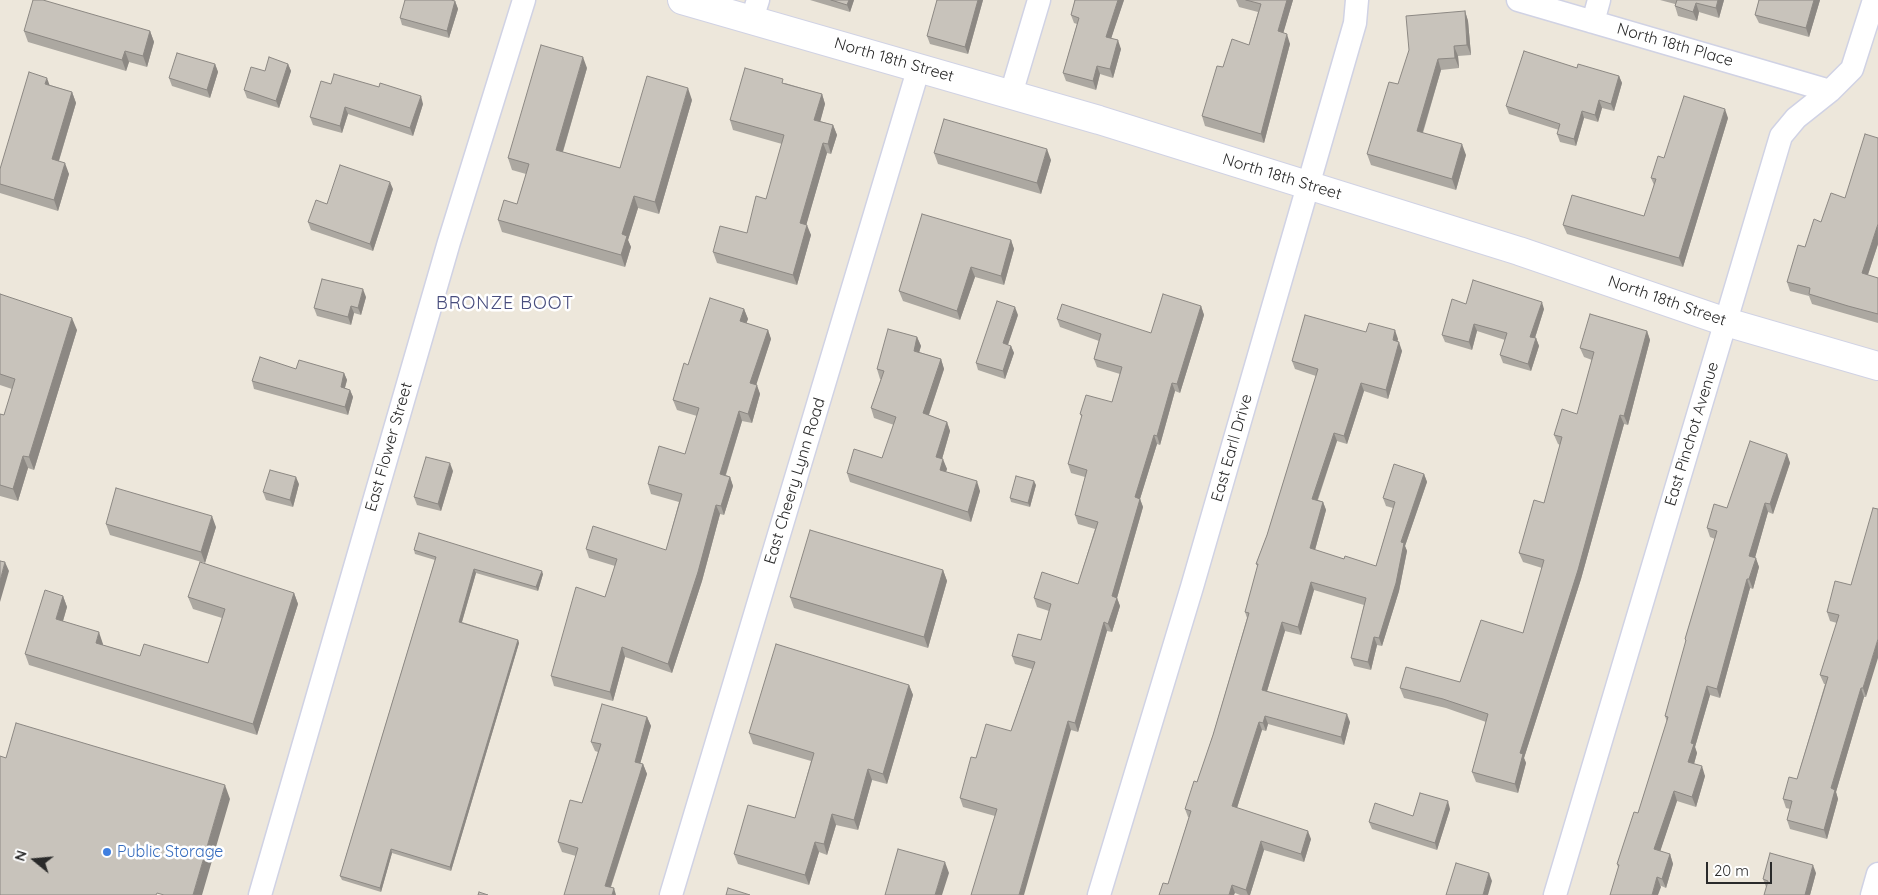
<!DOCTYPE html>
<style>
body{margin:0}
#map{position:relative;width:1878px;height:895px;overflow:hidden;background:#ede7db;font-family:Quicksand,sans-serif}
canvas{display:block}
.north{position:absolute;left:10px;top:835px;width:50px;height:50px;-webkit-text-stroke:4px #fff;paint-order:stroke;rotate:287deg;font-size:14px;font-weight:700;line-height:20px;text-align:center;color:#2a2a2a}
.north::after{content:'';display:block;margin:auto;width:18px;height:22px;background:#2a2a2a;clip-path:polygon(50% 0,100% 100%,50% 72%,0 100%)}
.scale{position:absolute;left:1706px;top:862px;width:66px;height:22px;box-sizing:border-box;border:2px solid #2a2a2a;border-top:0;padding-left:6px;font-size:15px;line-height:18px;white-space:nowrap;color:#2a2a2a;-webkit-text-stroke:4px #fff;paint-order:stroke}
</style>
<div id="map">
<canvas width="1878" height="895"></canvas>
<div class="north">N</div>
<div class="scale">20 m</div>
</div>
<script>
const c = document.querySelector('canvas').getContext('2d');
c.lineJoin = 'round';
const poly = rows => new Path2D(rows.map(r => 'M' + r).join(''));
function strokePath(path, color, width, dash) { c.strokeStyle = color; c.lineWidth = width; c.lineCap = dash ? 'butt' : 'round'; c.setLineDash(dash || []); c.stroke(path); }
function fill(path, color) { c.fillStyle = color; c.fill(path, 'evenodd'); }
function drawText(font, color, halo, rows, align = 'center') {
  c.font = font + ' Quicksand,sans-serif'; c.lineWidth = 5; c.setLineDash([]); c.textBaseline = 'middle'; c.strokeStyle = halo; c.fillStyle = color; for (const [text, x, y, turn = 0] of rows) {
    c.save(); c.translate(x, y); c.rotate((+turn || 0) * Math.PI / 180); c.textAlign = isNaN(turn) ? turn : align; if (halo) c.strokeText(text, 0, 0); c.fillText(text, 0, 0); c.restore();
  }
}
const street = poly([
 [1518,0,1830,91],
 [752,19,758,0],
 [1593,22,1599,0],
 [1011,94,1039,0],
 [260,895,449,242,524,0],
 [671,895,919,67],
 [1099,895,1192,587,1301,210,1355,23,1357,0],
 [1555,895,1781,136,1796,118,1830,91,1852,69,1874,0],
 [1872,895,1878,874]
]);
const secondary = poly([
 [682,0,1099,120,1519,251,1726,322,1878,366]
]);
strokePath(street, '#d0d2e4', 25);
strokePath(secondary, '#d0d2e4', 30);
strokePath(street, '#fff', 22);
strokePath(secondary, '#fff', 28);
fill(poly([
 [810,0,854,0,850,12],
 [942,0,983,0,968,54,930,44,927,36],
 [1075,0,1124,0,1111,38,1121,49,1113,78,1100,74,1096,90,1066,81,1063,73,1077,24,1074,23,1071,15],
 [1236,0,1293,0,1283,33,1290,44,1264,143,1205,126,1202,116,1223,67,1249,45,1258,12,1239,7],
 [1660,0,1724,0,1719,18,1699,12,1697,21,1678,16,1675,6,1675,4],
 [1759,0,1820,0,1809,37,1759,23,1755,15],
 [455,1,458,9,449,38,402,25,400,18],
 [1465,11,1468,21,1471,55,1458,56,1459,68,1441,70,1423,133,1466,155,1456,190,1371,165,1367,154],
 [24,31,150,31,154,42,147,67,129,62,126,71,28,42],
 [215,64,218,72,210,98,172,86,169,78],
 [288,64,291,71,279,108,247,98,244,90,265,71],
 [587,68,563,152,620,168,692,100,659,214,638,208,628,240,631,247,625,267,502,232,498,220,517,204,526,174,512,170,508,158],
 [1577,68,1619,76,1622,83,1614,111,1602,108,1598,122,1584,118,1576,146,1560,142,1557,134,1559,130,1509,114,1506,106],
 [785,83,822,94,825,104,820,121,833,125,837,135,831,154,827,153,806,225,811,235,797,285,717,263,713,252,747,233,766,199,782,144,733,130,730,120],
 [331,84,423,104,413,136,348,114,342,133,313,125,310,117],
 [50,85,72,92,76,103,59,161,69,174,58,211,0,193,0,169],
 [1728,118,1683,267,1567,234,1563,225,1644,216,1654,185,1651,178,1664,158],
 [1878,138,1878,244,1868,275,1878,278,1878,323,1812,304,1809,296,1790,291,1787,282,1805,247,1821,222,1845,198],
 [934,153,1051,160,1041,194,938,164],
 [393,189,373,251,311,230,308,222,327,204],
 [1011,240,1014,249,1004,285,975,277,960,320,903,301,899,291],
 [0,294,77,330,34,470,28,468,18,501,0,496,0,414,4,415,12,389,0,385],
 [366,297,361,315,354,313,351,325,317,316,314,308],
 [1466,304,1544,309,1535,338,1536,338,1539,346,1531,371,1503,363,1500,355,1505,340,1477,331,1472,350,1445,342,1442,335],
 [1201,306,1204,315,1180,393,1175,391,1160,445,1157,444,1140,499,1143,507,1117,598,1120,606,1112,632,1107,631,1078,732,1071,730,995,816,963,807,960,798,976,758,1011,731,1032,669,1015,664,1012,656,1041,640,1049,611,1037,607,1034,598,1078,584,1095,529,1078,524,1075,515,1085,477,1071,473,1068,464,1082,418,1080,414,1112,402,1120,374,1097,367,1094,359,1099,341,1060,327,1057,319,1151,333],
 [744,309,748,319,746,323,768,330,771,339,756,384,760,394,752,423,742,421,726,475,730,477,733,486,724,515,720,514,702,581,672,673,625,657,613,701,554,686,551,676,605,597,615,566,589,558,586,549,666,550,679,502,651,494,648,484,685,454,697,416,677,410,673,400],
 [1018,315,1008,345,1011,346,1014,353,1005,379,978,370,976,363],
 [1647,331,1650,340,1628,425,1624,424,1581,579,1524,758,1526,763,1518,793,1476,782,1472,772,1486,722,1446,708,1404,698,1400,688,1460,682,1523,633,1542,568,1523,562,1519,553,1544,503,1560,445,1558,444,1554,435,1577,414,1592,360,1584,357,1580,348],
 [1366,332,1398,339,1397,342,1402,351,1388,399,1364,391,1347,444,1337,441,1318,500,1323,502,1326,510,1315,550,1344,559,1376,566,1393,508,1386,506,1383,498,1424,474,1427,482,1405,546,1407,551,1399,591,1382,646,1377,645,1371,670,1354,666,1351,658,1364,605,1314,590,1301,635,1285,631,1267,691,1350,722,1344,745,1268,724,1266,731,1262,730,1237,808,1311,839,1304,862,1264,850,1250,895,1240,895,1235,893,1168,884,1189,817,1188,817,1185,809,1197,782,1213,735,1247,618,1245,612,1258,567,1256,564,1267,535,1316,376,1295,369,1292,361],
 [917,337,921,346,919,352,941,359,944,369,929,415,947,422,950,431,942,459,947,469,946,472,980,491,971,522,850,482,847,473,882,458,894,425,874,418,871,408,881,379,880,379,877,369],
 [296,369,344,373,347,380,345,388,350,390,353,397,348,415,254,389,252,381],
 [1787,454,1790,463,1773,514,1768,512,1755,557,1759,567,1753,589,1750,588,1720,698,1710,695,1695,747,1697,753,1694,764,1705,776,1696,807,1677,801,1660,851,1670,854,1673,864,1666,888,1618,867,1617,864,1638,813,1667,722,1665,716,1686,642,1685,639,1715,539,1710,537,1707,528,1727,508],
 [453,471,441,511,417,505,414,497],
 [299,484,293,507,266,500,263,492],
 [1036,485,1030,507,1011,502,1010,498],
 [106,524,216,527,205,563,110,535],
 [414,550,543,574,538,591,476,573,462,622,518,640,519,643,451,871,392,853,381,892,342,880,340,876,435,560,415,554],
 [943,570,947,581,928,648,794,608,790,597],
 [1851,585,1866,697,1864,697,1836,792,1838,799,1827,839,1790,829,1787,820,1790,809,1786,808,1783,799,1797,779,1825,684,1824,684,1820,675,1837,623,1830,621,1827,612],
 [294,593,298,604,257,735,29,665,25,654,63,596,67,607,63,621,103,644,103,645,140,656,208,663,222,618,193,609,188,597],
 [909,685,913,695,887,784,872,780,858,830,836,825,827,855,819,852,809,885,738,864,734,854,795,818,811,761,753,744,749,733],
 [647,717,651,726,640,764,643,764,647,774,611,887,576,856,562,852,558,842,582,803,598,752,595,751,591,742],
 [1450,809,1437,850,1372,829,1369,822,1413,816],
 [1816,873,1810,895,1764,895,1767,887,1766,887,1763,879]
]), '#aca8a1');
fill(poly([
 [849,0,854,0,850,12,847,5],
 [978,0,983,0,968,54,965,47],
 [1118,0,1124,0,1109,45,1106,37],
 [1287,0,1293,0,1281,41,1278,31],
 [1718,0,1724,0,1719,18,1716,8],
 [1814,0,1820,0,1809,37,1806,28],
 [455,1,458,9,449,38,447,31],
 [1696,3,1699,12,1697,21,1693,12],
 [1465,11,1468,21,1471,55,1467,45],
 [150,31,154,42,147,67,143,56],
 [1287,34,1290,44,1264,143,1261,134],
 [1118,40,1121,49,1113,78,1110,69],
 [1454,46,1458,56,1459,68,1455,58],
 [125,51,129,62,126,71,122,60],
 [583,57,587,68,560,161,556,150],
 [1438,59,1441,70,1420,141,1417,131],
 [215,64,218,72,210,98,207,90],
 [288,64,291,71,279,108,276,101],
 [1097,66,1100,74,1096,90,1093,81],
 [1619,76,1622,83,1614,111,1611,104],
 [47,78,51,89,45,84],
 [688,88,692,100,659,214,655,202],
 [72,92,76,103,56,170,52,159],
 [822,94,825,104,818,130,814,120],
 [421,96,423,104,413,136,410,128],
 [1599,100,1602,108,1598,122,1595,115],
 [345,107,348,114,342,133,340,126],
 [1725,109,1728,118,1683,267,1679,258],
 [1582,111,1584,118,1576,146,1574,139],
 [833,125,837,135,831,154,828,144],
 [823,143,827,153,804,233,800,223],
 [1462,144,1466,155,1456,190,1452,179],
 [1047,149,1051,160,1041,194,1037,183],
 [65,163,69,174,58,211,54,200],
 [390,182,393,189,373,251,370,244],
 [634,196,638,208,628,240,631,247,625,267,621,255,622,234],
 [1878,224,1878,244,1865,283,1862,273],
 [807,225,811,235,797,285,793,275],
 [1011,240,1014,249,1004,285,1001,276],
 [971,267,975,277,960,320,957,311],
 [363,289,366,297,361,315,358,308],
 [1542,302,1544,309,1533,344,1530,337],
 [351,306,354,313,351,325,348,317],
 [1201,306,1204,315,1180,393,1177,384],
 [1015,307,1018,315,1006,350,1003,343],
 [744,309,748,319,744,330,740,321],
 [72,318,77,330,34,470,29,457],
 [1474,324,1477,331,1472,350,1469,342],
 [768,330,771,339,754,392,750,383],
 [1395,330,1398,339,1396,349,1393,340],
 [1647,331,1650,340,1628,425,1624,416],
 [917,337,921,346,917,360,914,351],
 [1536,338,1539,346,1531,371,1528,364],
 [1399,342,1402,351,1388,399,1386,390],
 [1011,346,1014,353,1005,379,1003,371],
 [941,359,944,369,926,423,923,413],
 [344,373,347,380,343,394,341,387],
 [1172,383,1175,391,1160,445,1157,436],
 [1361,383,1364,391,1347,444,1344,436],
 [757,385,760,394,752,423,748,414],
 [350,390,353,397,348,415,345,407],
 [739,411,742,421,723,483,720,474],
 [1620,415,1624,424,1581,579,1524,758,1526,763,1518,793,1515,784,1520,753],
 [947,422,950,431,940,466,936,457],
 [1334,433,1337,441,1315,507,1312,499],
 [1154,435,1157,444,1140,499,1143,507,1117,598,1120,606,1112,632,1108,624,1112,596,1135,497],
 [1787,454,1790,463,1773,514,1770,504],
 [23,456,28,468,18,501,13,489],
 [943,459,947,469,943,479,940,470],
 [450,463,453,471,441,511,438,504],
 [1424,474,1427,482,1405,546,1407,551,1399,591,1382,646,1379,638,1401,542],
 [296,477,299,484,293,507,290,500],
 [730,477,733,486,724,515,721,506],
 [977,481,980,491,971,522,968,512],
 [1034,481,1036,485,1030,507,1028,503],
 [1323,502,1326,510,1313,557,1310,548],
 [1765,503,1768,512,1753,565,1749,556],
 [716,505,720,514,702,581,672,673,668,664],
 [212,516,216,527,205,563,201,552],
 [1756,558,1759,567,1753,589,1749,579],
 [5,562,9,571,0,602,0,581],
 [474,569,476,573,461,625,459,622],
 [943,570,947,581,928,648,924,637],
 [542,571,543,574,538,591,536,587],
 [1747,579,1750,588,1720,698,1717,689],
 [1311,582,1314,590,1301,635,1298,627],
 [294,593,298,604,257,735,253,724],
 [63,596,67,607,60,631,56,619],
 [1104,622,1107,631,1078,732,1075,723],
 [1282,622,1285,631,1265,698,1262,690],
 [99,632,103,644,101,654,96,643],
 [1374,637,1377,645,1371,670,1368,662],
 [1878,639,1878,658,1866,697,1863,688],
 [518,640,519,643,451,871,450,867],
 [622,647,625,657,613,701,610,692],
 [909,685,913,695,887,784,883,774],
 [1707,686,1710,695,1695,747,1697,753,1692,771,1688,762,1691,743],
 [1861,688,1864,697,1836,792,1838,799,1827,839,1824,830,1831,788],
 [1347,714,1350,722,1344,745,1341,737],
 [1265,716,1268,724,1266,731,1263,723],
 [647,717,651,726,638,771,635,762],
 [1068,721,1071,730,1024,895,1019,895],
 [1259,722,1262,730,1235,814,1232,806],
 [643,764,647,774,608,895,605,886],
 [1702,766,1705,776,1696,807,1692,797],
 [868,769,872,780,858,830,854,820],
 [225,785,230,799,202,895,193,895],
 [1674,791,1677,801,1658,858,1654,849],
 [1448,801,1450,809,1437,850,1435,843],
 [832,814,836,825,827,855,824,844],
 [1308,831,1311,839,1304,862,1301,854],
 [1261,841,1264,850,1250,895,1248,895,1246,890],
 [815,842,819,852,809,885,805,875],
 [391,849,392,853,381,892,380,888],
 [1670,854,1673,864,1666,888,1662,879],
 [945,862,949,873,942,895,935,895],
 [1813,865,1816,873,1810,895,1805,895],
 [1489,873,1492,881,1488,895,1483,895],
 [1657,877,1661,887,1658,895,1652,895],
 [1232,885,1235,893,1234,895,1229,895],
 [614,888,616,895,612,895]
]), '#8c8883');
const building = poly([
 [33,0,43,0,150,31,143,56,125,51,122,60,24,31,33,0],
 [405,0,451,0,455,1,447,31,400,18,405,0],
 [831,0,849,0,847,5,831,0],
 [937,0,978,0,965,47,927,36,937,0],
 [1075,0,1118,0,1106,37,1118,40,1110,69,1097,66,1093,81,1063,73,1079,18,1071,15,1075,0],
 [1246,0,1287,0,1278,31,1287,34,1261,134,1202,116,1217,66,1223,67,1232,39,1249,45,1261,4,1246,0],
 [1677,0,1718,0,1716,8,1696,3,1693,12,1675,6,1677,0],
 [1759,0,1814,0,1806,28,1755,15,1759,0],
 [1465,11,1467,45,1454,46,1455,58,1438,59,1417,131,1462,144,1452,179,1367,154,1389,82,1398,84,1409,50,1406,16,1465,11],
 [541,45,583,57,556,150,620,168,647,76,688,88,655,202,634,196,622,234,627,236,621,255,498,220,504,200,517,204,529,164,508,158,541,45],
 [1524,51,1577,68,1578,64,1619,76,1611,104,1599,100,1595,115,1582,111,1574,139,1557,134,1560,124,1506,106,1524,51],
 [177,53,215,64,207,90,169,78,177,53],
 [269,57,288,64,276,101,244,90,251,67,265,71,269,57],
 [745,68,783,79,782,83,822,94,814,120,833,125,828,144,823,143,800,223,807,225,793,275,713,252,720,226,747,233,756,196,766,199,784,135,730,120,745,68],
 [29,72,47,78,45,84,72,92,52,159,65,163,54,200,0,184,0,169,29,72],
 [334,74,379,87,380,83,421,96,410,128,345,107,340,126,310,117,321,81,331,84,334,74],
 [1684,96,1725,109,1679,258,1563,225,1572,195,1644,216,1656,179,1651,178,1658,156,1664,158,1684,96],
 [944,119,1047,149,1037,183,934,153,944,119],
 [1865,134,1878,138,1878,224,1862,273,1878,278,1878,314,1848,306,1809,294,1810,288,1787,282,1798,245,1805,247,1814,219,1821,222,1831,193,1845,198,1865,134],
 [340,165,390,182,370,244,308,222,316,200,327,204,340,165],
 [922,214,1011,240,1001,276,971,267,957,311,899,291,922,214],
 [322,279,363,289,358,308,351,306,348,317,314,308,322,279],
 [1473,280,1542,302,1530,337,1536,338,1528,364,1500,355,1507,333,1474,324,1469,342,1442,335,1452,299,1466,304,1473,280],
 [0,294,72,318,29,457,23,456,13,489,0,485,0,414,4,415,15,379,0,374,0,294],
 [1163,294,1201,306,1177,384,1172,383,1157,436,1154,435,1135,497,1140,499,1112,596,1117,598,1108,624,1104,622,1075,723,1068,721,1019,895,971,895,997,809,960,798,971,757,976,758,986,724,1011,731,1035,662,1012,656,1018,634,1041,640,1051,604,1034,598,1042,572,1078,584,1098,522,1075,515,1087,470,1068,464,1082,415,1080,414,1086,395,1112,402,1122,367,1094,359,1101,334,1057,319,1062,304,1151,333,1163,294],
 [710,298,744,309,740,321,768,330,750,383,757,385,748,414,739,411,720,474,730,477,721,506,716,505,698,572,668,664,622,647,610,692,551,676,576,587,605,597,617,559,586,549,593,526,666,550,682,494,648,484,659,446,685,454,699,408,673,400,684,363,688,365,710,298],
 [997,301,1015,307,1003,343,1011,346,1003,371,976,363,997,301],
 [1590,314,1647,331,1624,416,1620,415,1578,570,1520,753,1523,754,1515,784,1472,772,1488,714,1443,699,1400,688,1406,667,1460,682,1481,620,1523,633,1544,560,1519,553,1534,500,1544,503,1562,437,1554,435,1562,409,1577,414,1594,352,1580,348,1590,314],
 [1305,315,1366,332,1369,323,1395,330,1393,340,1399,342,1386,390,1361,383,1344,436,1334,433,1312,499,1323,502,1310,548,1344,559,1345,556,1376,566,1395,502,1383,498,1394,464,1424,474,1401,542,1404,543,1396,583,1379,638,1374,637,1368,662,1351,658,1366,598,1311,582,1298,627,1282,622,1262,690,1347,714,1341,737,1265,716,1263,723,1259,722,1232,806,1308,831,1301,854,1261,841,1246,890,1232,885,1229,895,1159,895,1163,883,1168,884,1191,811,1185,809,1194,781,1197,782,1213,735,1249,613,1245,612,1258,564,1256,564,1267,535,1318,369,1292,361,1305,315],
 [888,329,917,337,914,351,941,359,923,413,947,422,936,457,943,459,940,470,977,481,968,512,847,473,854,449,882,458,896,417,871,408,884,371,877,369,888,329],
 [260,357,296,369,299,360,344,373,341,387,350,390,345,407,252,381,260,357],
 [1750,441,1787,454,1770,504,1765,503,1749,556,1756,558,1749,579,1747,579,1717,689,1707,686,1691,743,1694,744,1688,762,1702,766,1692,797,1674,791,1654,849,1670,854,1662,879,1657,877,1652,895,1610,895,1619,865,1617,864,1634,812,1638,813,1668,717,1665,716,1686,640,1685,639,1717,531,1707,528,1714,504,1727,508,1750,441],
 [426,457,450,463,438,504,414,497,426,457],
 [270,470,296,477,290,500,263,492,270,470],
 [1016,476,1034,481,1028,503,1010,498,1016,476],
 [116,488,212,516,201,552,106,524,116,488],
 [1873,508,1878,509,1878,639,1863,688,1861,688,1831,788,1835,790,1824,830,1787,820,1792,801,1783,799,1789,777,1797,779,1828,677,1820,675,1839,615,1827,612,1835,581,1851,585,1873,508],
 [810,530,943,570,924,637,790,597,810,530],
 [419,533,542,571,536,587,474,569,459,622,518,640,450,867,391,849,380,888,340,876,436,557,414,550,419,533],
 [0,561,5,562,0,581,0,561],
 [200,562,294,593,253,724,25,654,45,590,63,596,56,619,99,632,96,643,140,656,144,644,208,663,225,609,188,597,200,562],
 [776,644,909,685,883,774,868,769,854,820,832,814,824,844,815,842,805,875,734,854,748,805,795,818,814,753,749,733,776,644],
 [602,704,647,717,635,762,643,764,605,886,614,888,612,895,564,895,578,848,558,842,570,800,582,803,601,744,591,742,602,704],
 [16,723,225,785,193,895,164,895,157,893,156,895,0,895,0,756,6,758,16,723],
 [1420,793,1448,801,1435,843,1369,822,1375,803,1413,816,1420,793],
 [898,849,945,862,935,895,885,895,898,849],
 [1770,853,1813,865,1805,895,1764,895,1768,881,1763,879,1770,853],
 [1456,863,1489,873,1483,895,1446,895,1456,863],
 [728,888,750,895,726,895,728,888],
 [479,892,488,895,478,895,479,892]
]);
fill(building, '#c8c3bb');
strokePath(building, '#8c8883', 1);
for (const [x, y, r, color] of [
 [107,852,5,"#3f7fe0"]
]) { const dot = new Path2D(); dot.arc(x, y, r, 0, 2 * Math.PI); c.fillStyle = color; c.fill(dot); strokePath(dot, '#fff', 2); }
drawText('16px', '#2a2a2a', '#fff', [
 ["North 18th Place",1675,45,16],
 ["North 18th Street",894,60,16],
 ["North 18th Street",1282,177,17],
 ["North 18th Street",1667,301,19],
 ["East Pinchot Avenue",1692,434,-73],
 ["East Flower Street",389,447,-74],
 ["East Earll Drive",1232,448,-74],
 ["East Cheery Lynn Road",795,481,-73]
]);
drawText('16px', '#366cbe', '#fff', [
 ["Public Storage",117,852]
], 'left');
c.letterSpacing = '1px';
drawText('18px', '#484d7d', '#fff', [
 ["BRONZE BOOT",505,304]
]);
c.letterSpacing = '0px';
</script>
